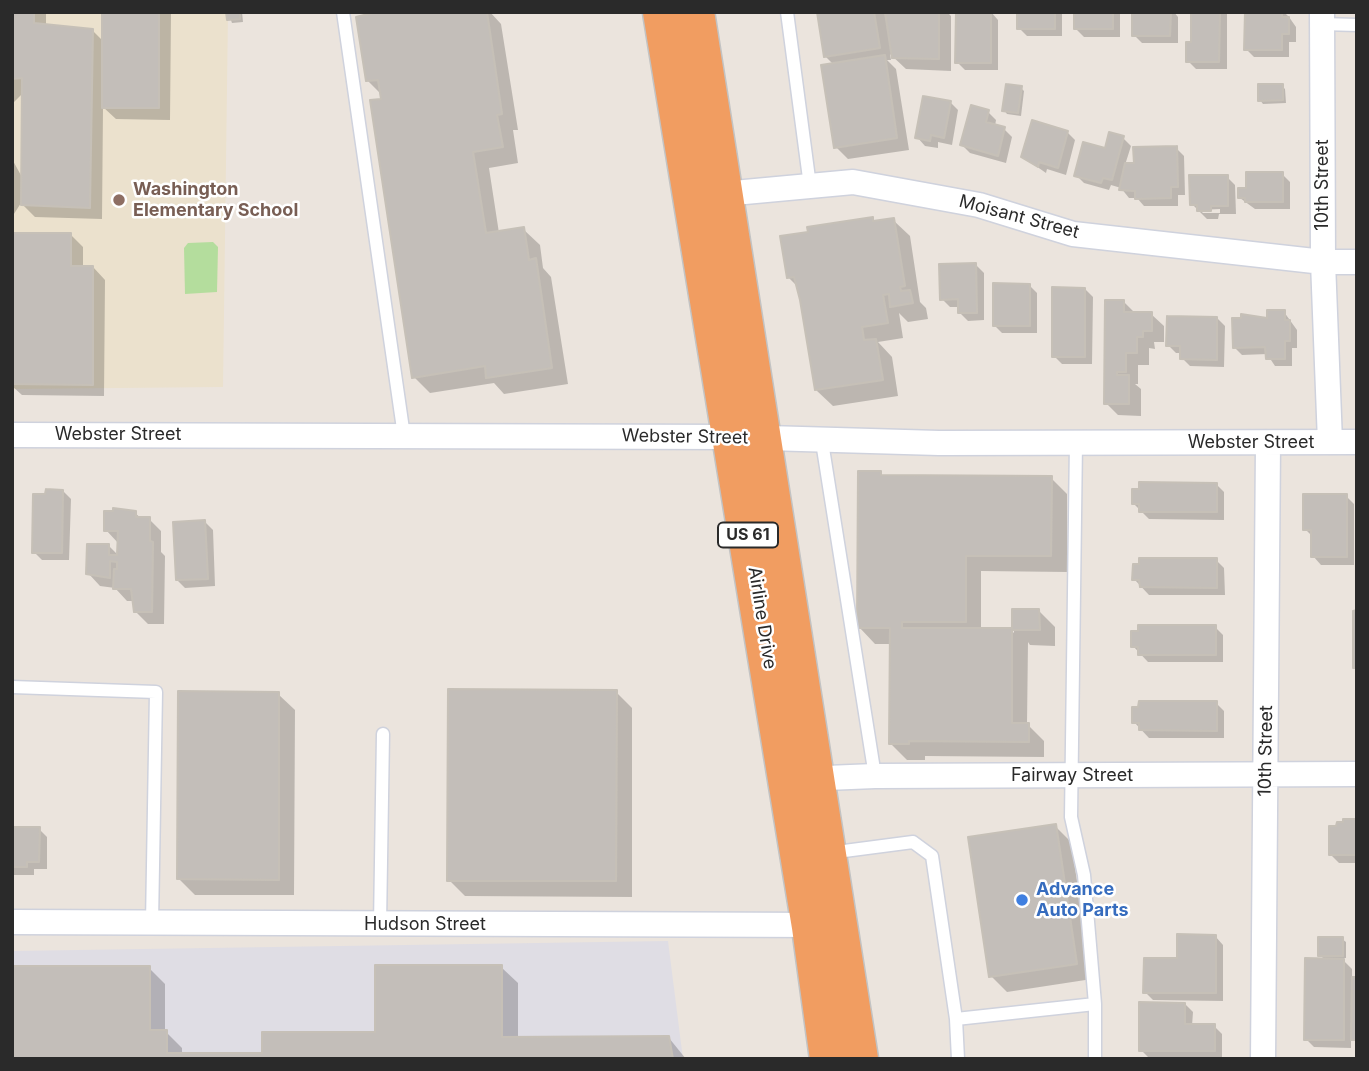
<!DOCTYPE html>
<style>
body{margin:0}
#map{position:relative;width:1369px;height:1071px;overflow:hidden;background:#ebe4dd;font-family:Inter,sans-serif}
canvas{display:block}
.frame{position:absolute;inset:0;border:14px solid #2a2a2a;pointer-events:none}
</style>
<div id="map">
<canvas width="1369" height="1071"></canvas>
<div class="frame"></div>
</div>
<script>
const c = document.querySelector('canvas').getContext('2d');
c.lineJoin = 'round';
function fill(path, color) { c.fillStyle = color; c.fill(path, 'evenodd'); }
const poly = rows => new Path2D(rows.map(r => 'M' + r).join(''));
function strokePath(path, color, width, dash) { c.strokeStyle = color; c.lineWidth = width; c.lineCap = dash ? 'butt' : 'round'; c.setLineDash(dash || []); c.stroke(path); }
function drawText(font, color, halo, rows, align = 'center') {
  c.font = font + ' Inter,sans-serif'; c.lineWidth = 5; c.setLineDash([]); c.textBaseline = 'middle'; c.strokeStyle = halo; c.fillStyle = color; for (const [text, x, y, turn = 0] of rows) {
    c.save(); c.translate(x, y); c.rotate((+turn || 0) * Math.PI / 180); c.textAlign = isNaN(turn) ? turn : align; if (halo) c.strokeText(text, 0, 0); c.fillText(text, 0, 0); c.restore();
  }
}
fill(poly([
 [668,941,683,1059,12,1059,12,951]
]), '#dfdde4');
fill(poly([
 [12,12,228,12,223,387,12,389]
]), '#ebe1cd');
fill(poly([
 [213,242,218,247,217,292,185,294,184,248,188,243]
]), '#b4dd9d');
fill(poly([
 [12,12,46,12,46,26,92,30,104,42,104,12,171,12,170,120,116,119,103,107,102,219,35,217,21,203,12,217,12,159,23,179,24,92,12,104],
 [228,12,242,12,243,22,232,23],
 [378,12,490,12,501,24,518,130,513,130,518,163,489,168,499,233,523,229,540,245,543,268,551,277,568,384,504,394,494,383,430,393,414,377,382,95,367,80],
 [819,12,947,12,951,16,951,71,906,69,890,54,891,60,887,60,896,69,909,150,848,159,836,147,834,65,825,56],
 [991,12,998,20,998,70,965,70,957,62],
 [1019,12,1062,12,1062,36,1027,36,1019,28],
 [1076,12,1120,12,1120,37,1084,37,1076,29],
 [1134,12,1174,12,1178,17,1178,43,1142,43,1134,35],
 [1193,12,1227,12,1227,69,1196,69,1188,61,1193,44],
 [1247,12,1284,12,1289,17,1296,27,1296,42,1289,42,1289,57,1254,57,1246,49],
 [1282,86,1285,89,1286,103,1263,104,1260,100],
 [1021,88,1024,91,1021,116,1007,114,1004,110],
 [950,102,958,110,952,145,938,142,938,148,925,146,917,137],
 [988,112,996,120,995,126,1004,129,1012,137,1006,163,970,153,962,145],
 [1067,132,1075,140,1066,175,1047,169,1046,173,1023,157],
 [1123,138,1131,146,1125,165,1136,165,1176,148,1184,156,1185,195,1178,195,1178,206,1144,206,1137,198,1129,198,1121,188,1111,185,1109,190,1084,183,1076,175],
 [1282,174,1290,182,1290,209,1255,209,1240,198,1248,189],
 [1227,177,1235,185,1236,214,1219,214,1218,219,1207,219,1192,204],
 [1220,209,1220,213,1203,213,1200,210],
 [872,219,876,223,893,220,910,236,920,302,926,308,928,319,908,322,899,313,903,338,878,342,892,357,898,396,833,406,816,390,798,287,788,277],
 [12,235,71,235,83,247,83,267,93,267,105,280,104,396,22,395,12,386],
 [976,265,984,273,984,320,968,321,960,313,960,307,950,307,942,299],
 [1029,285,1037,293,1037,333,1002,333,994,325],
 [1085,289,1093,297,1092,364,1062,364,1054,356],
 [1123,301,1135,313,1151,314,1164,326,1164,342,1154,342,1155,349,1149,348,1149,365,1138,365,1138,384,1135,384,1141,389,1141,416,1118,415,1106,403],
 [1284,312,1297,330,1297,348,1292,348,1292,366,1275,366,1267,354,1242,355,1234,347],
 [1217,318,1225,326,1224,367,1190,366,1182,358,1182,353,1176,353,1168,345],
 [880,473,884,477,1051,478,1067,494,1067,572,981,571,981,630,1011,630,1014,633,1014,611,1039,611,1055,627,1055,646,1030,645,1028,642,1027,724,1044,741,1044,757,925,756,925,760,907,760,891,744,891,644,875,644,859,627],
 [1216,484,1224,492,1224,520,1149,519,1134,504],
 [63,491,71,499,69,560,42,560,34,552,47,496],
 [1346,496,1354,504,1354,565,1321,565,1313,556,1313,537,1305,529],
 [135,513,142,519,149,519,161,531,161,552,165,556,164,624,148,624,135,611,136,601,127,601,115,588,100,586,88,573,109,546,119,556,119,544,106,530],
 [205,522,213,530,215,586,185,588,177,580],
 [1216,560,1224,568,1225,595,1149,595,1134,579],
 [1215,627,1223,635,1223,662,1148,662,1133,646],
 [616,692,632,708,632,897,465,896,449,880],
 [278,694,295,710,294,895,195,895,179,879],
 [1216,703,1224,711,1224,738,1149,738,1134,722],
 [1355,821,1357,863,1339,863,1331,855],
 [1055,826,1071,842,1092,979,1007,992,991,976],
 [12,828,39,829,47,837,47,869,34,869,34,875,12,875],
 [1215,936,1223,945,1223,1001,1153,1000,1145,992,1179,960],
 [1342,939,1346,942,1346,958,1341,958,1352,969,1352,979,1357,979,1357,1042,1351,1037,1351,1048,1314,1047,1306,1039,1325,960,1320,955],
 [501,967,518,983,518,1038,669,1038,686,1059,12,1059,149,968,165,984,165,1031,182,1048,182,1055,264,1055,377,1034],
 [1185,1004,1193,1012,1192,1026,1214,1026,1222,1034,1222,1058,1149,1058,1141,1050]
]), '#0003');
const building = poly([
 [12,12,34,12,34,23,93,29,90,208,21,205,22,78,12,79,12,12],
 [102,12,159,12,159,108,102,108,102,12],
 [226,12,240,12,240,19,227,20,226,12],
 [376,12,487,12,502,114,497,115,503,147,473,152,486,233,524,227,529,260,536,258,552,368,486,378,485,366,412,378,370,100,381,99,378,80,366,81,356,17,376,12],
 [817,12,874,12,880,48,824,57,817,12],
 [885,12,939,12,939,59,892,58,885,12],
 [956,12,991,12,991,63,955,63,956,12],
 [1017,12,1055,12,1055,29,1017,29,1017,12],
 [1074,12,1113,12,1113,29,1074,29,1074,12],
 [1132,12,1171,12,1170,36,1132,36,1132,12],
 [1191,12,1220,12,1219,62,1186,62,1186,42,1191,42,1191,12],
 [1245,12,1282,12,1282,17,1289,17,1289,34,1282,34,1282,50,1244,50,1245,12],
 [885,55,897,138,834,148,821,65,885,55],
 [1006,84,1022,86,1018,113,1002,111,1006,84],
 [1258,84,1283,84,1283,100,1258,101,1258,84],
 [923,96,951,101,944,138,931,135,930,141,915,138,923,96],
 [971,105,989,110,986,122,1005,127,998,156,960,145,971,105],
 [1032,120,1068,131,1058,168,1039,162,1038,167,1021,157,1032,120],
 [1109,132,1124,136,1112,180,1103,178,1101,183,1074,176,1083,142,1105,148,1109,132],
 [1177,146,1178,187,1171,187,1171,198,1135,199,1135,191,1119,190,1125,163,1134,163,1133,147,1177,146],
 [1246,172,1283,172,1283,202,1245,202,1245,198,1238,198,1238,188,1246,188,1246,172],
 [1189,175,1228,175,1228,206,1211,206,1211,211,1197,211,1197,205,1190,205,1189,175],
 [873,217,873,221,894,218,905,286,900,287,901,291,910,290,913,303,890,307,889,294,883,295,888,323,862,327,864,340,876,339,883,380,815,390,800,300,794,277,787,278,780,236,808,232,807,227,873,217],
 [12,233,71,233,71,266,93,266,93,385,12,384,12,233],
 [976,263,977,313,958,313,958,299,940,300,939,264,976,263],
 [993,283,1030,284,1030,326,993,326,993,283],
 [1052,287,1085,288,1085,357,1052,357,1052,287],
 [1105,300,1124,300,1124,312,1152,312,1152,331,1143,331,1143,337,1137,337,1137,353,1126,353,1126,372,1117,372,1117,375,1129,375,1129,404,1104,404,1105,300],
 [1267,310,1285,310,1285,320,1290,320,1290,341,1285,341,1285,359,1266,359,1265,347,1233,348,1232,318,1241,318,1241,314,1267,318,1267,310],
 [1167,316,1217,317,1217,360,1180,359,1180,346,1166,346,1167,316],
 [858,471,881,471,881,475,1052,476,1051,556,966,556,966,622,902,622,902,628,1012,628,1012,609,1039,609,1040,630,1012,630,1012,723,1029,723,1029,742,909,741,909,744,889,744,890,628,857,628,858,471],
 [1139,482,1217,483,1217,512,1139,512,1139,504,1132,504,1132,489,1139,489,1139,482],
 [46,489,63,490,62,553,32,553,33,494,45,494,46,489],
 [1303,494,1347,494,1347,557,1311,557,1311,530,1303,530,1303,494],
 [113,508,136,511,136,517,150,517,150,541,153,542,152,612,134,612,131,589,113,589,114,569,117,569,117,562,110,561,110,578,86,574,87,544,109,544,109,555,117,555,118,531,104,531,104,511,113,511,113,508],
 [205,520,208,579,176,580,173,522,205,520],
 [1139,558,1217,558,1217,588,1140,587,1139,580,1132,580,1133,564,1139,564,1139,558],
 [1357,610,1357,668,1353,668,1353,611,1357,610],
 [1138,625,1216,625,1216,655,1138,655,1138,647,1131,647,1131,631,1138,631,1138,625],
 [448,689,617,690,616,881,447,881,448,689],
 [178,691,279,692,279,880,177,879,178,691],
 [1139,701,1217,701,1217,731,1139,730,1139,723,1132,723,1132,707,1138,707,1139,701],
 [1343,819,1356,819,1357,855,1329,855,1329,826,1336,826,1337,822,1343,822,1343,819],
 [1056,824,1077,964,989,977,968,837,1056,824],
 [12,827,40,827,39,862,27,862,27,867,12,867,12,827],
 [1177,934,1216,935,1216,993,1143,993,1144,958,1177,958,1177,934],
 [1318,937,1343,937,1343,956,1318,956,1318,937],
 [1305,958,1344,959,1344,1040,1304,1040,1305,958],
 [375,965,502,965,502,1037,669,1036,673,1059,12,1059,12,966,150,966,150,1030,167,1030,167,1053,262,1053,262,1032,375,1032,375,965],
 [1352,977,1357,977,1357,1040,1351,1040,1352,977],
 [1139,1002,1185,1003,1185,1024,1215,1024,1215,1051,1139,1051,1139,1002]
]);
fill(building, '#c3beb9');
strokePath(building, '#c6c0b7', 2);
const lane = poly([
 [343,12,404,436],
 [787,12,810,186],
 [1322,24,1357,25],
 [822,442,875,776],
 [12,687,156,692,152,923],
 [829,853,913,842,932,856,956,1019,1095,1004,1084,875,1071,817,1076,442],
 [380,925,383,734],
 [956,1019,958,1059],
 [1095,1059,1095,1004]
]);
const street = poly([
 [1322,12,1323,262,1330,442],
 [723,194,853,182,979,205,1073,234,1323,262,1357,262],
 [12,435,733,437,939,443,1357,442],
 [802,779,875,776,1357,774],
 [12,922,823,925],
 [1263,1059,1268,444]
]);
const highway = poly([
 [662,12,811,927,829,1059],
 [695,12,859,1059]
]);
strokePath(lane, '#cfd2dd', 15);
strokePath(street, '#cfd2dd', 27);
strokePath(highway, '#c3c3c3', 41);
strokePath(lane, '#fff', 12);
strokePath(street, '#fff', 24);
strokePath(highway, '#f19d61', 38);
for (const [x, y, r, color] of [
 [119,200,7,"#8d6e63"],
 [1022,900,7,"#3f7fe0"]
]) { const dot = new Path2D(); dot.arc(x, y, r, 0, 2 * Math.PI); c.fillStyle = color; c.fill(dot); strokePath(dot, '#fff', 2.5); }
for (const [x, y, w] of [
 [748,535,60]
]) { const box = new Path2D(); box.roundRect(x - w / 2, y - 12.5, w, 25, 5); c.fillStyle = '#fff'; c.fill(box); strokePath(box, '#2a2a2a', 2); }
drawText('bold 16px', '#2a2a2a', null, [
 ["US 61",748,535]
]);
drawText('18px', '#2a2a2a', '#fff', [
 ["10th Street",1323,185,-90],
 ["Moisant Street",1019,217,15],
 ["Webster Street",118,435],
 ["Webster Street",685,437,1],
 ["Webster Street",1251,443],
 ["Airline Drive",762,618,81],
 ["10th Street",1266,751,-89],
 ["Fairway Street",1072,776],
 ["Hudson Street",425,925]
]);
drawText('bold 18px', '#785e54', '#fff', [
 ["Washington",133,190],
 ["Elementary School",133,211]
], 'left');
drawText('bold 18px', '#366cbe', '#fff', [
 ["Advance",1036,890],
 ["Auto Parts",1036,911]
], 'left');
</script>
